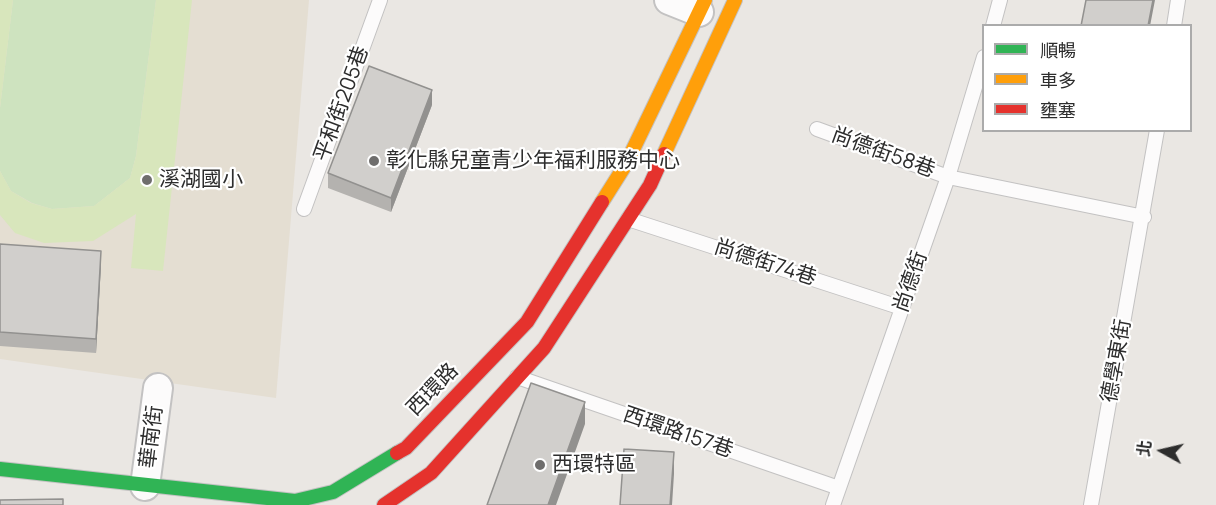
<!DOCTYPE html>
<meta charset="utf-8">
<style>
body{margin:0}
#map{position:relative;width:1216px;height:505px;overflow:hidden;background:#eae7e3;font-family:Manrope,"Noto Sans TC",sans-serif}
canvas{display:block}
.legend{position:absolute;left:982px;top:24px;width:210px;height:108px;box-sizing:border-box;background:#fff;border:2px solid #ababab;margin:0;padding:8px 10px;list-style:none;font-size:18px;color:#2d2d2d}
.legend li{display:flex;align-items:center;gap:12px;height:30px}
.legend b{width:30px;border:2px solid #ababab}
.north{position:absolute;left:1132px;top:421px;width:60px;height:60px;-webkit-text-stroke:4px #fff;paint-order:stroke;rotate:278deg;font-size:16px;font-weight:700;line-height:24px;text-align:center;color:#2d2d2d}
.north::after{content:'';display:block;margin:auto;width:21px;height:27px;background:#2d2d2d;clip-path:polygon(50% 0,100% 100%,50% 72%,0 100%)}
</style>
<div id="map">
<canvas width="1216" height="505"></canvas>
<ul class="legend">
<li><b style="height:8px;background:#30b455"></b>順暢</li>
<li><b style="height:8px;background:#ff9f0a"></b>車多</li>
<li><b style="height:8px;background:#e5322d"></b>壅塞</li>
</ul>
<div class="north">北</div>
</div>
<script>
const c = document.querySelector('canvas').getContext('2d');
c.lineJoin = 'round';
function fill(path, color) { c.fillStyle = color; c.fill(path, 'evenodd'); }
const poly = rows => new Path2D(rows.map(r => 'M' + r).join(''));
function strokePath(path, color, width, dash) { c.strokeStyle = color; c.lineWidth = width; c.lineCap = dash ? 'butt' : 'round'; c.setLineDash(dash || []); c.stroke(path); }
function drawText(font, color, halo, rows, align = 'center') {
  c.font = font + ' Manrope,"Noto Sans TC",sans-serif'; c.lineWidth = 4.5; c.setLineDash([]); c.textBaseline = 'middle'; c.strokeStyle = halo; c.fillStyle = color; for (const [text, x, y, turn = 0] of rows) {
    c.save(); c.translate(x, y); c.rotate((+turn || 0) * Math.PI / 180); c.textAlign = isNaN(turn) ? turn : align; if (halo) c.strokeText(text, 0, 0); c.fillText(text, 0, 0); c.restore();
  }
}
fill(poly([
 [0,0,309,0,276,398,0,359]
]), '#e4ded2');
fill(poly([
 [13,0,156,0,136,156,130,178,94,206,52,209,32,203,11,191,0,171,0,108]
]), '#cee3bf');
fill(poly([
 [0,0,13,0,0,108],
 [156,0,192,0,163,271,131,268,136,214,93,241,44,243,15,233,0,215,0,171,11,191,31,203,52,209,94,206,130,178,136,156]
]), '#d8e6bc');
const lane = poly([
 [993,26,1000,0],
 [1174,26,1178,0],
 [817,129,948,177,1144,217],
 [304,209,380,0],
 [628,219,902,308],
 [517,377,839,488],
 [833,505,948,177,984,57],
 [1091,505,1157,130]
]);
const street = poly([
 [669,0,699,12],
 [145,486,158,388]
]);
const fast = poly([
 [0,469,295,501,333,492,397,453]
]);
const slow = poly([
 [664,154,735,0],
 [602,202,626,164,705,0]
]);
const jam = poly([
 [397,453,406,448,527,322,602,202],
 [384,505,431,473,544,348,650,185,664,154]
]);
strokePath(lane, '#c3c2c2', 16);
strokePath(street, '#c3c2c2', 32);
strokePath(fast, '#c3c2c2', 16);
strokePath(slow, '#c3c2c2', 16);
strokePath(jam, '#c3c2c2', 16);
strokePath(lane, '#fcfbfb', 14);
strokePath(street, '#fcfbfb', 28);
strokePath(fast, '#30b455', 14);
strokePath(slow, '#ff9f0a', 14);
strokePath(jam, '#e5322d', 14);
fill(poly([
 [432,105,391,212,328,188,328,173],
 [0,244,101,265,96,353,0,346]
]), '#b4b2af');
fill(poly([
 [1153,0,1155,0,1150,26,1148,26],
 [432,90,432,105,391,212,391,198],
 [101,251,101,265,96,353,96,339],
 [585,402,585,424,556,505,548,505],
 [674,452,674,474,672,505,670,505]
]), '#92918f');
const building = poly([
 [1086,0,1153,0,1148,26,1081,26,1086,0],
 [369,66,432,90,391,198,328,173,369,66],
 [0,244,101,251,96,339,0,332,0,244],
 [531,383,585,402,548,505,487,505,531,383],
 [624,449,674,452,670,505,620,505,624,449],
 [63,499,63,505,0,505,0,500,63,499]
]);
fill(building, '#d1cfcc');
strokePath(building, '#92918f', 1.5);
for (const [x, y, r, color] of [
 [374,161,6,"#6f6e6d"],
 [147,180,6,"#6f6e6d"],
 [540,465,6,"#6f6e6d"]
]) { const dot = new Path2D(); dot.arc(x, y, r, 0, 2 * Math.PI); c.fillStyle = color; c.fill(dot); strokePath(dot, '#fff', 2); }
drawText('21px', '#2d2d2d', '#fff', [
 ["平和街205巷",342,104,-70],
 ["尚德街58巷",883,153,20],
 ["尚德街74巷",765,263,18],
 ["尚德街",911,282,-71],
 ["德學東街",1117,361,-80],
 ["西環路",433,390,-46],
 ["西環路157巷",678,433,19],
 ["華南街",152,437,-83]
]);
drawText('21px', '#2d2d2d', '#fff', [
 ["彰化縣兒童青少年福利服務中心",386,161],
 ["溪湖國小",159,180],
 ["西環特區",552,465]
], 'left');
</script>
